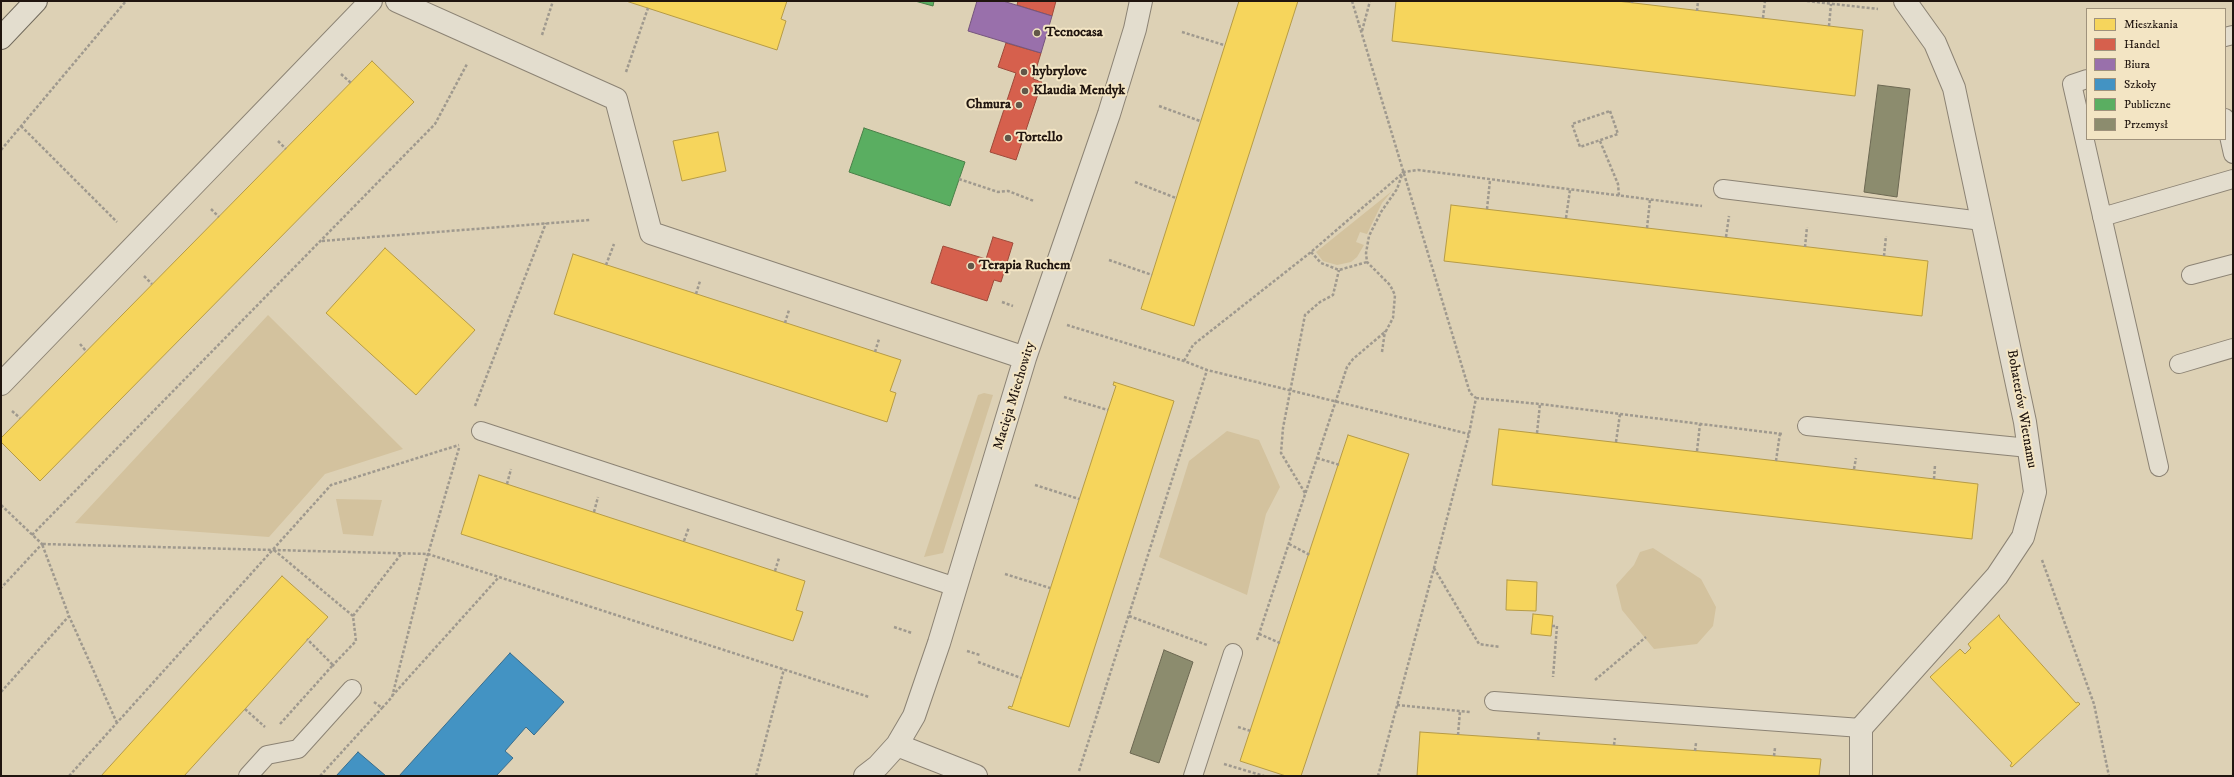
<!DOCTYPE html>
<meta charset="utf-8">
<style>
body{margin:0}
#map{position:relative;width:2234px;height:777px;overflow:hidden;background:#ddd1b5;font-family:"IM FELL DW Pica",serif}
canvas{display:block}
.frame{position:absolute;inset:0;border:2px solid #20150f;pointer-events:none}
.legend{position:absolute;left:2086px;top:8px;width:140px;height:132px;box-sizing:border-box;background:#f3e5c4;border:1px solid #9f927c;margin:0;padding:5px 7px;list-style:none;font-size:12px;color:#20150f}
.legend li{display:flex;align-items:center;gap:8px;height:20px}
.legend b{width:20px;border:1px solid #9f927c}
</style>
<div id="map">
<canvas width="2234" height="777"></canvas>
<div class="frame"></div>
<ul class="legend">
<li><b style="height:11px;background:#f6d55c"></b>Mieszkania</li>
<li><b style="height:11px;background:#d6604d"></b>Handel</li>
<li><b style="height:11px;background:#9970ab"></b>Biura</li>
<li><b style="height:11px;background:#4393c3"></b>Szkoły</li>
<li><b style="height:11px;background:#5aae61"></b>Publiczne</li>
<li><b style="height:11px;background:#8c8c6e"></b>Przemysł</li>
</ul>
</div>
<script>
const c = document.querySelector('canvas').getContext('2d');
c.lineJoin = 'round';
function fill(path, color) { c.fillStyle = color; c.fill(path, 'evenodd'); }
const poly = rows => new Path2D(rows.map(r => 'M' + r).join(''));
function strokePath(path, color, width, dash) { c.strokeStyle = color; c.lineWidth = width; c.lineCap = dash ? 'butt' : 'round'; c.setLineDash(dash || []); c.stroke(path); }
function drawText(font, color, halo, rows, align = 'center') {
  c.font = font + ' "IM FELL DW Pica",serif'; c.lineWidth = 4; c.setLineDash([]); c.textBaseline = 'middle'; c.strokeStyle = halo; c.fillStyle = color; for (const [text, x, y, turn = 0] of rows) {
    c.save(); c.translate(x, y); c.rotate((+turn || 0) * Math.PI / 180); c.textAlign = isNaN(turn) ? turn : align; if (halo) c.strokeText(text, 0, 0); c.fillText(text, 0, 0); c.restore();
  }
}
fill(poly([
 [1392,191,1382,203,1367,234,1360,232,1356,242,1364,245,1357,257,1351,262,1337,265,1323,261,1316,252],
 [268,315,403,449,325,474,269,537,75,523],
 [984,393,993,395,943,553,924,557,978,395],
 [1227,431,1259,440,1280,487,1266,514,1247,595,1159,557,1189,461],
 [336,499,382,500,373,536,343,534],
 [1653,548,1701,579,1716,607,1713,626,1697,644,1654,649,1622,610,1616,585,1634,565,1640,552]
]), '#d3c29e');
const homes = poly([
 [626,1,787,1,781,19,786,21,777,50,626,1],
 [1239,1,1298,1,1194,326,1141,309,1239,1],
 [1396,1,1617,1,1863,30,1855,96,1392,41,1396,1],
 [372,61,414,102,40,481,1,442,1,438,372,61],
 [718,132,726,171,682,181,673,141,718,132],
 [1451,205,1928,261,1922,316,1444,261,1451,205],
 [385,248,475,330,416,395,326,313,385,248],
 [573,254,901,360,890,391,896,393,887,422,554,314,573,254],
 [1114,382,1174,401,1069,727,1008,708,1009,706,1012,707,1108,410,1116,386,1113,385,1114,382],
 [1499,429,1978,484,1972,539,1492,485,1499,429],
 [1348,435,1409,454,1301,776,1286,776,1240,761,1348,435],
 [479,475,805,581,796,610,803,612,793,641,461,534,479,475],
 [282,576,328,617,245,709,184,776,101,776,282,576],
 [1507,580,1537,582,1536,611,1506,610,1507,580],
 [1533,614,1553,616,1551,636,1531,634,1533,614],
 [1999,615,2000,618,2076,703,2078,702,2080,704,2012,767,2010,766,2012,763,1930,677,1960,649,1965,654,1971,648,1968,644,1999,615],
 [1420,732,1821,759,1819,776,1417,776,1420,732]
]);
fill(homes, '#f6d55c');
strokePath(homes, '#b69b45', 1);
const shops = poly([
 [1018,1,1056,1,1052,16,1017,5,1018,1],
 [1006,43,1041,53,1033,79,1042,82,1016,160,990,152,1016,73,998,67,1006,43],
 [993,237,1013,243,1001,282,994,280,987,301,931,283,943,246,986,259,993,237]
]);
fill(shops, '#d6604d');
strokePath(shops, '#9f4a3a', 1);
const offices = poly([
 [977,1,1003,1,1052,16,1041,53,968,31,977,1]
]);
fill(offices, '#9970ab');
strokePath(offices, '#75557c', 1);
const schools = poly([
 [510,653,564,702,534,735,526,727,505,751,513,758,496,776,399,776,510,653],
 [358,752,386,776,336,776,358,752]
]);
fill(schools, '#4393c3');
strokePath(schools, '#386d8d', 1);
const public = poly([
 [915,1,934,1,933,6,915,1],
 [864,128,965,162,950,206,849,172,864,128]
]);
fill(public, '#5aae61');
strokePath(public, '#498048', 1);
const industry = poly([
 [1878,85,1910,89,1897,197,1864,192,1878,85],
 [1164,650,1193,662,1159,763,1130,753,1164,650]
]);
fill(industry, '#8c8c6e');
strokePath(industry, '#6c6852', 1);
const service = poly([
 [2225,37,2233,35],
 [2087,79,2072,84,2159,467],
 [2225,118,2233,154],
 [1723,189,1982,221],
 [2102,217,2233,179],
 [2191,275,2233,264],
 [2179,364,2233,348],
 [1807,426,2029,448],
 [481,431,956,587],
 [1494,701,1861,728],
 [248,776,267,755,298,749,352,689],
 [1193,776,1233,653]
]);
const minor = poly([
 [397,1,616,99,651,233,1025,358],
 [1,384,371,1],
 [897,745,976,776],
 [865,776,878,766,897,745,914,716,939,643,1025,358,1109,114,1135,29,1141,1],
 [1861,776,1861,728,1997,576,2023,537,2035,492,2025,422,1954,88,1935,43,1905,1]
]);
const secondary = poly([
 [1,38,36,1]
]);
strokePath(service, '#8c8374', 20);
strokePath(minor, '#8c8374', 24);
strokePath(secondary, '#726b5d', 24);
strokePath(poly([
 [1352,1,1470,393,1476,398,1469,434,1434,568,1378,776],
 [1807,1,1878,9],
 [1632,3,1632,1],
 [1697,11,1698,1],
 [1763,18,1765,1],
 [1829,26,1831,4],
 [1362,31,1370,1],
 [1182,32,1224,45],
 [542,35,553,1],
 [626,72,648,8],
 [341,74,351,83],
 [1159,106,1200,121],
 [1610,111,1618,134,1580,147,1572,124,1610,111],
 [21,126,117,222],
 [278,141,286,149],
 [1600,141,1618,184,1619,196],
 [1,150,126,1],
 [959,179,998,192,1008,191,1034,201],
 [1135,182,1176,198],
 [211,209,219,217],
 [1487,209,1490,180],
 [1566,218,1570,190],
 [1647,228,1650,200],
 [1726,237,1729,216],
 [322,241,590,220],
 [1805,247,1807,227],
 [1311,252,1321,263,1339,270,1367,262],
 [1884,256,1886,236],
 [1109,260,1152,275],
 [606,265,614,244],
 [144,276,152,284],
 [696,294,700,281],
 [1002,302,1013,306],
 [785,323,789,310],
 [1067,325,1184,361,1207,370,1469,434],
 [80,344,86,351],
 [875,352,879,339],
 [1382,352,1385,331],
 [1184,361,1193,345,1311,252,1404,172,1418,170,1702,206],
 [1064,397,1108,410],
 [1476,398,1540,404,1782,434],
 [475,406,546,223],
 [12,411,20,418],
 [1537,433,1540,404],
 [1616,442,1620,414],
 [1697,451,1700,424],
 [1317,458,1340,465],
 [1776,461,1780,433],
 [1854,469,1856,458],
 [1934,479,1935,465],
 [507,484,511,469],
 [1035,485,1079,499],
 [1305,493,1281,453,1283,428,1305,315,1320,302,1333,295,1339,270],
 [1,505,42,544,1,588],
 [594,512,598,497],
 [32,535,435,124,467,64],
 [684,541,689,527],
 [1289,544,1310,555],
 [274,550,353,616,356,641,333,665,336,667],
 [2042,560,2094,704,2109,776],
 [1434,568,1479,644,1500,647],
 [775,571,779,558],
 [1005,574,1050,588],
 [353,616,402,553],
 [1129,616,1207,645],
 [1552,626,1557,626,1553,677],
 [894,627,912,633],
 [1259,634,1280,643],
 [1257,640,1347,367,1353,359,1386,331,1393,318,1395,295,1390,285,1367,262,1366,253,1369,236,1381,212,1397,189,1403,172],
 [967,651,980,655],
 [978,662,1021,678],
 [1595,680,1646,637],
 [1,692,69,616],
 [392,696,499,577],
 [374,702,382,708,392,697,428,554,459,448],
 [1397,705,1470,712],
 [245,709,265,727],
 [117,723,69,616,42,544,428,554,869,697],
 [280,724,333,665,307,639],
 [1238,727,1251,731],
 [1458,735,1460,711],
 [1538,740,1539,731],
 [1614,745,1615,738],
 [1695,751,1696,743],
 [1774,756,1775,748],
 [1224,764,1264,776],
 [1079,771,1207,370],
 [69,776,331,485,459,445],
 [320,776,382,708],
 [756,776,784,669]
]), '#9f998e', 2.5, [3, 2]);
strokePath(service, '#e3ddce', 18);
strokePath(minor, '#e3ddce', 22);
strokePath(secondary, '#e3ddce', 22);
for (const [x, y, r, color] of [
 [1037,33,4,"#625749"],
 [1024,72,4,"#625749"],
 [1025,91,4,"#625749"],
 [1019,105,4,"#625749"],
 [1008,138,4,"#625749"],
 [971,266,4,"#625749"]
]) { const dot = new Path2D(); dot.arc(x, y, r, 0, 2 * Math.PI); c.fillStyle = color; c.fill(dot); strokePath(dot, '#f3e5c4', 1.5); }
drawText('bold 14px', '#20150f', '#f3e5c4', [
 ["Tecnocasa",1045,33],
 ["hybrylove",1032,72],
 ["Klaudia Mendyk",1033,91],
 ["Chmura",1011,105,"right"],
 ["Tortello",1016,138],
 ["Terapia Ruchem",979,266]
], 'left');
drawText('14px', '#20150f', '#f3e5c4', [
 ["Macieja Miechowity",1015,396,-73],
 ["Bohaterów Wietnamu",2021,409,80]
]);
</script>
